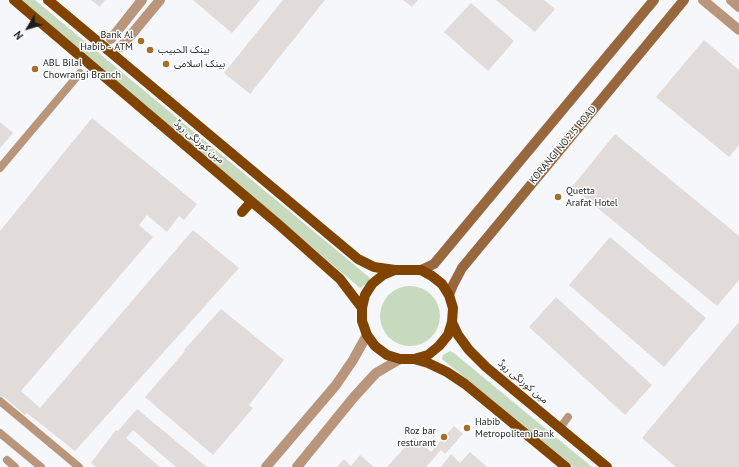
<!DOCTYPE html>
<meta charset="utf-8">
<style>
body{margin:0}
#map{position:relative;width:739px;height:467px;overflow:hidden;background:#f5f7fb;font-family:"PT Sans",sans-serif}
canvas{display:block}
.north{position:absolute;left:8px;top:8px;width:40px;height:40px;-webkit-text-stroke:3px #fff;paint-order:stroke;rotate:232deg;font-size:11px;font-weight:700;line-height:16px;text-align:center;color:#1d1e1f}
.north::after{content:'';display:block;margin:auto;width:14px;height:18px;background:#1d1e1f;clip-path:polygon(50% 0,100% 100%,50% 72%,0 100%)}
</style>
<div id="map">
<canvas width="739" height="467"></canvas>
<div class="north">N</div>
</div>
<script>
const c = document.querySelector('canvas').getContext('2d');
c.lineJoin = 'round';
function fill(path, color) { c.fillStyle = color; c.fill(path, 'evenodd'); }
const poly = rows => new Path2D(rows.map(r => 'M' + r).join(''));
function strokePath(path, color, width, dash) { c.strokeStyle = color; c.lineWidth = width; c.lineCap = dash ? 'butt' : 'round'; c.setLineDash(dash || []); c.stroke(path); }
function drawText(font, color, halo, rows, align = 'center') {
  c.font = font + ' "PT Sans","Noto Sans Arabic",sans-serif'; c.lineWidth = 3; c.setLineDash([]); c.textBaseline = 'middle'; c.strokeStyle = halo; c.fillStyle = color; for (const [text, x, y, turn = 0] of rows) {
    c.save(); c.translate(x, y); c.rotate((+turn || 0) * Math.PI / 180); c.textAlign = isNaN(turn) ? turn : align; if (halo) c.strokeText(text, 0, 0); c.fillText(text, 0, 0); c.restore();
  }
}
fill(poly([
 [20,0,35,0,370,278,368,283,360,288],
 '380 316a30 30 0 1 1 60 0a30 30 0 1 1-60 0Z',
 [450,351,454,353,592,467,574,467,442,359,443,355]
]), '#c7dabe');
fill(poly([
 [91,0,105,0,100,7],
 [193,0,260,0,232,33],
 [283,0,325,0,250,94,224,73],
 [403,0,418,0,412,7],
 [496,0,544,0,555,9,535,32],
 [471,3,514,41,488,71,444,32],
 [704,40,739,70,739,145,729,157,656,97],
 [92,118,197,204,184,220,179,216,167,232,147,215,139,225,153,237,21,391,40,408,193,230,239,268,75,451,27,413,25,415,4,397,0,396,0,231],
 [0,122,13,133,0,148],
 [615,134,739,236,739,280,717,306,572,187],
 [610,237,706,318,664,367,569,285],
 [556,297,652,385,625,415,529,327],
 [221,309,284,360,249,405,253,408,213,455,145,397,185,351,184,350],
 [739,322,739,467,676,467,642,438],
 [137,409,207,467,176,467,133,430,126,438,160,467,96,467,91,463,116,430,118,431],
 [454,426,463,434,445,454,441,450,426,467,387,467,414,437,431,452],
 [470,452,487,467,441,467,451,454,460,463],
 [360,455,374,467,337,467,344,459,351,466]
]), '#e1dbda');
strokePath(poly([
 [0,168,80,73],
 [0,401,79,467],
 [560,428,568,417],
 [0,433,41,467],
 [7,460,15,467]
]), '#b9967b', 8);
strokePath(poly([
 [703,0,739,30],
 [731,0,739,7],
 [111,39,142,0],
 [121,47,160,0],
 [266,467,336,385,353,360,367,335],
 [297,467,354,397,376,373,400,359]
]), '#b9967b', 10);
strokePath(poly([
 [421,270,434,264,654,0],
 [449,295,453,285,462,268,684,0]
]), '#99673d', 10);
strokePath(poly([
 [14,0,278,224,340,279,362,308],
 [48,0,358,259,374,267,395,270,421,270,432,276,442,284,449,295,453,308,452,322,448,335,439,346,428,355,414,359,400,359,387,355,375,346,367,335,362,321,362,308,365,295,372,284,383,275,395,270],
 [242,212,251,202],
 [452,322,458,335,469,350,486,367,607,467],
 [414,359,428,363,447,372,465,384,566,467]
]), '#804400', 10);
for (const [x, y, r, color] of [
 [141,41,4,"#a56f2a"],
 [150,50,4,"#a56f2a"],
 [166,64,4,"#a56f2a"],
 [35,69,4,"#a56f2a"],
 [558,197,4,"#a56f2a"],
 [467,428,4,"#a56f2a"],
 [444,437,4,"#a56f2a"]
]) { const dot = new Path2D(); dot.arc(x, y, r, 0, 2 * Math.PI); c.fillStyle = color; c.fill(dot); strokePath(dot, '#fff', 1.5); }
drawText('10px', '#1d1e1f', '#fff', [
 ["Bank Al",133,35,"right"],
 ["Habib - ATM",133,47,"right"],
 ["بينک الحبيب",158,50],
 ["ABL Bilal",43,63],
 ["Chowrangi Branch",43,75],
 ["بینک اسلامی",174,64],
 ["Quetta",566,191],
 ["Arafat Hotel",566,203],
 ["Habib",475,422],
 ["Metropoliten Bank",475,434],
 ["Roz bar",436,431,"right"],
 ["resturant",436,443,"right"]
], 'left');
drawText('10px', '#1d1e1f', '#fff', [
 ["مین کورنگی روڈ",199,142,40],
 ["KORANGI NO.2.5 ROAD",563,145,-50],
 ["مین کورنگی روڈ",523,382,40]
]);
</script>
